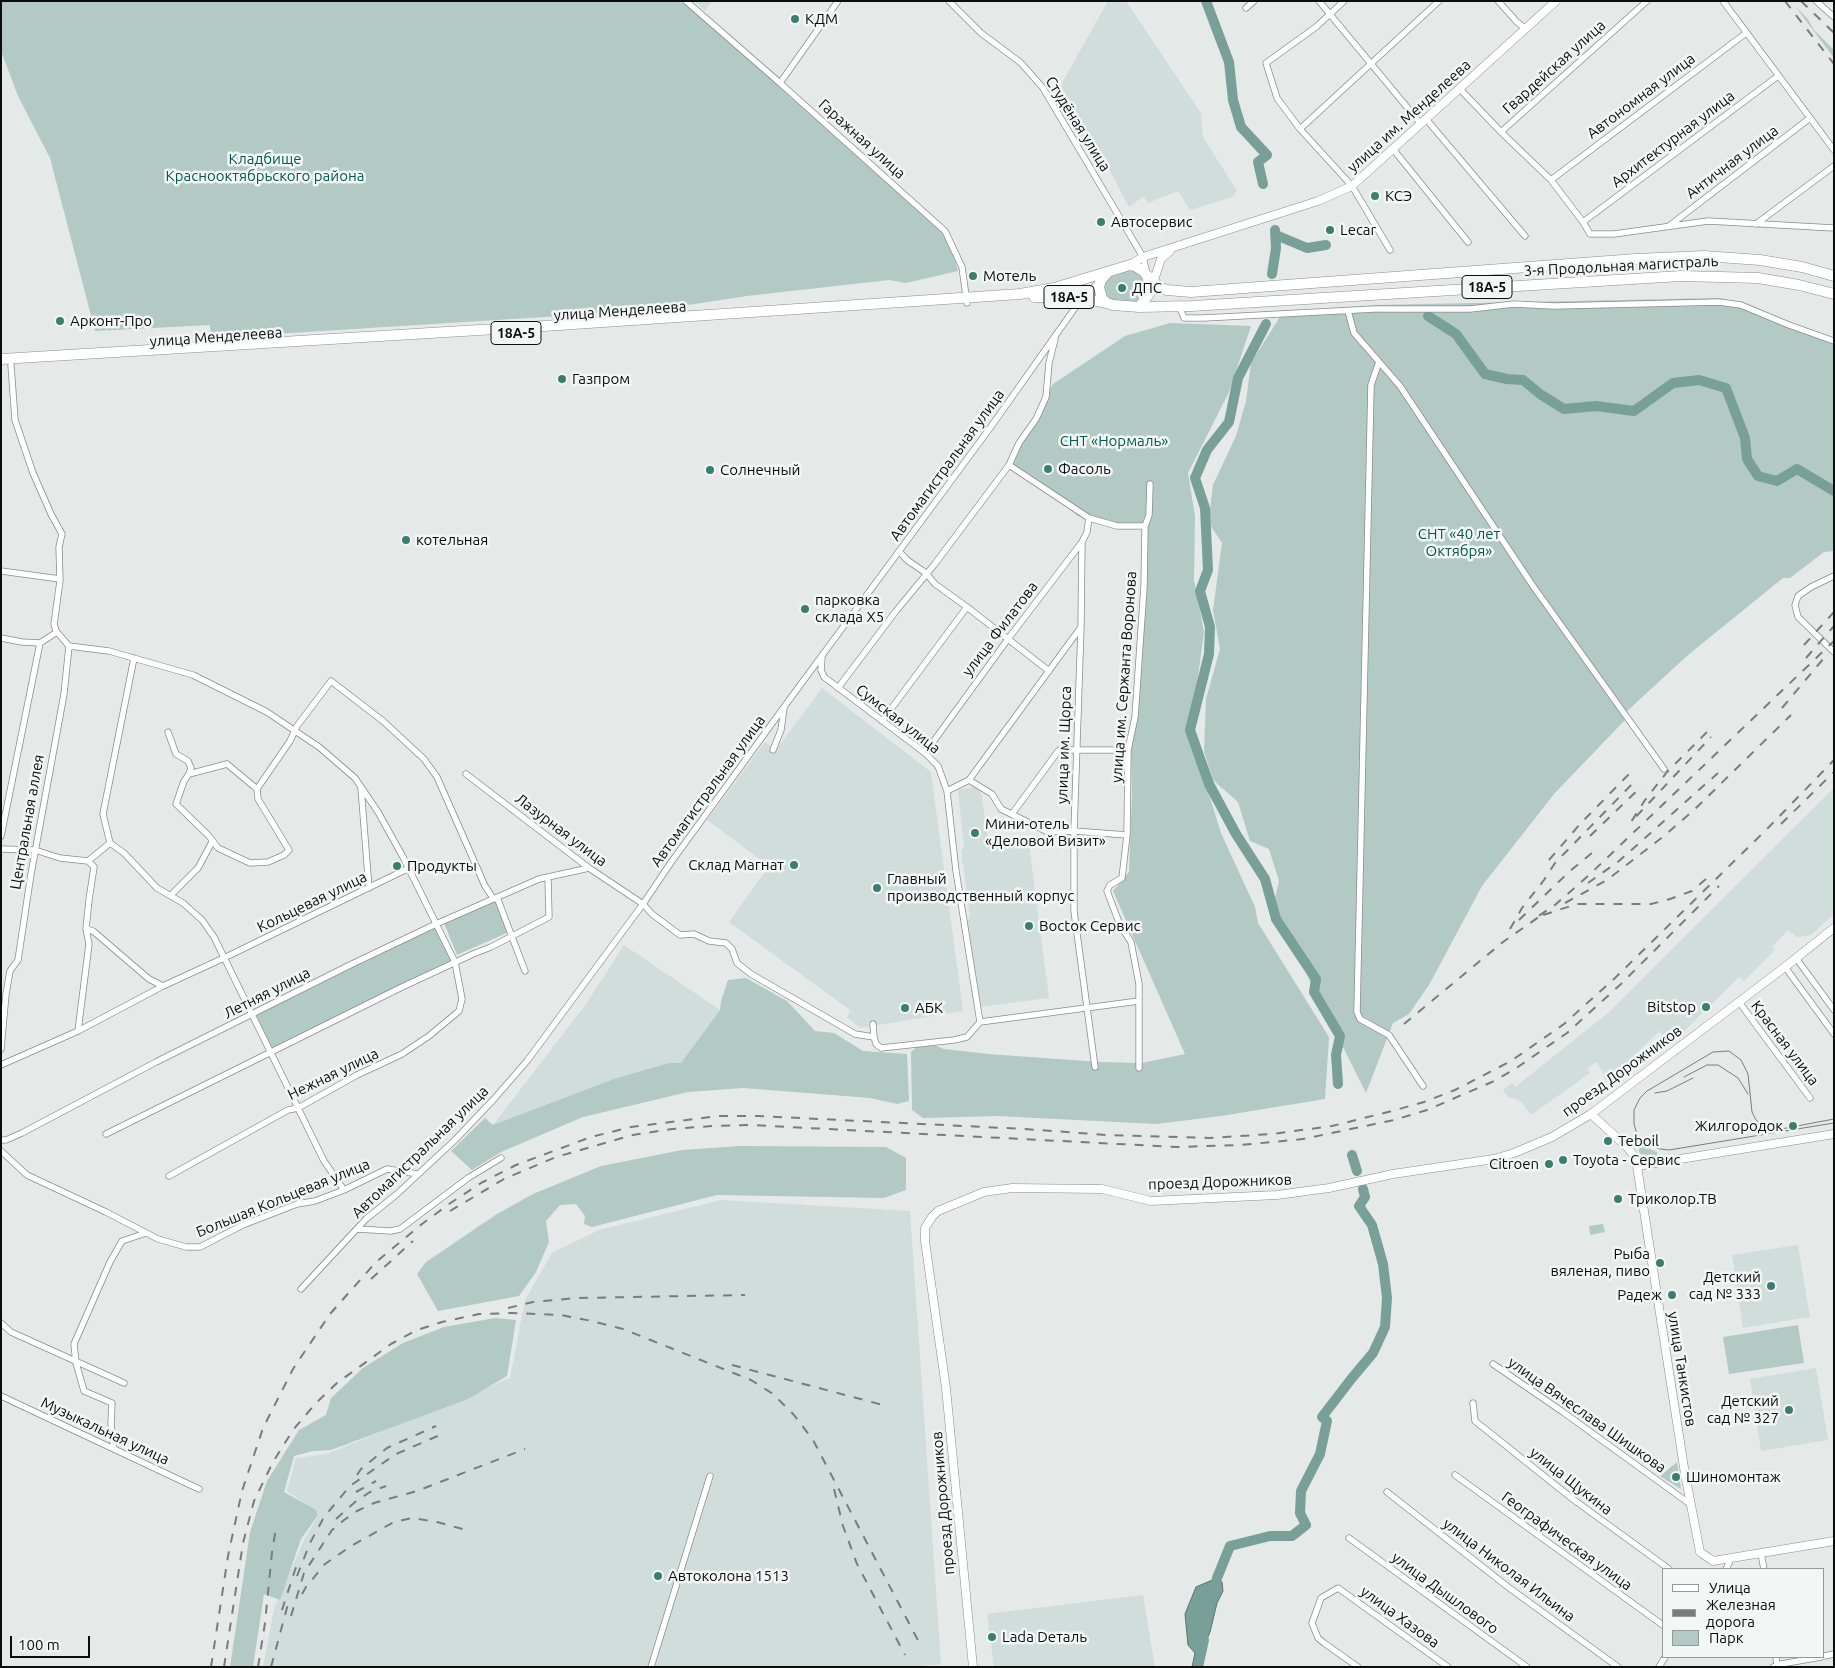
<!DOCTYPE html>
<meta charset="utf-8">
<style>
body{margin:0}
#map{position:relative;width:1835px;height:1668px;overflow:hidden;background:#e5eae8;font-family:Ubuntu,sans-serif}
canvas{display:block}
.frame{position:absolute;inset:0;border:2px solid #0c0d0d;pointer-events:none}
.legend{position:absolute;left:1662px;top:1568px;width:162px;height:90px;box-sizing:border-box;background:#f2f7f6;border:1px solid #969999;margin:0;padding:6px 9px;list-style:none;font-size:15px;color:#0c0d0d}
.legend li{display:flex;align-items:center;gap:10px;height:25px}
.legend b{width:25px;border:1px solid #969999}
.scale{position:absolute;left:10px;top:1636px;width:80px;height:22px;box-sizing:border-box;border:2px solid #0c0d0d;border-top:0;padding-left:6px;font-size:15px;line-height:18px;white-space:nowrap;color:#0c0d0d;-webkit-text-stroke:4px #f2f7f6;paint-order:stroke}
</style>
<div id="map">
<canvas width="1835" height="1668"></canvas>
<div class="frame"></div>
<ul class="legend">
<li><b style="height:6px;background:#fff"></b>Улица</li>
<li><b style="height:6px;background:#797c7b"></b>Железная дорога</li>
<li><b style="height:14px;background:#b2c9c4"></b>Парк</li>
</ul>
<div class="scale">100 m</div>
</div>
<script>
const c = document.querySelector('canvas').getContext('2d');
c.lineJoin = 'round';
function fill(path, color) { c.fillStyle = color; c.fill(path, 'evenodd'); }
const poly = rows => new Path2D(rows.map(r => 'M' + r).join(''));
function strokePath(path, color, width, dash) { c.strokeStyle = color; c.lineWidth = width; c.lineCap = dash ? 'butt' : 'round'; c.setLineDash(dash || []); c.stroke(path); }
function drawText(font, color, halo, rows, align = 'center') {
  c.font = font + ' Ubuntu,sans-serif'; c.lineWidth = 5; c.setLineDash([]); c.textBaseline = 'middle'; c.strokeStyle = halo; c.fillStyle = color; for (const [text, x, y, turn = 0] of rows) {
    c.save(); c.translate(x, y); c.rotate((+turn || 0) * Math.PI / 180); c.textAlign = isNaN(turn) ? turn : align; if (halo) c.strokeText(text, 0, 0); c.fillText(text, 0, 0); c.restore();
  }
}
fill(poly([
 [694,1,712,1,705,11],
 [1108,1,1126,1,1201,113,1203,137,1237,191,1232,197,1190,210,1178,191,1148,203,1144,196,1129,207,1109,169,1102,172,1056,97,1061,94,1063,81],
 [822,688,931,772,963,1011,860,1028,847,1017,850,1010,729,922,769,866,707,820,765,742,776,750],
 [974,787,981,792,989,843,1028,837,1049,998,979,1007,967,924,970,915,961,851,964,846,958,790],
 [1834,788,1834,914,1811,935,1797,937,1788,930,1772,947,1775,950,1744,981,1739,977,1671,1044,1659,1031,1608,1082,1604,1078,1603,1072,1596,1062,1587,1068,1590,1073,1531,1115,1522,1103,1516,1099,1508,1097,1503,1090,1512,1083,1515,1087,1608,1013],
 [624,945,720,1010,681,1063,669,1063,493,1125,586,1004],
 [721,1200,910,1211,941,1664,915,1667,263,1667,274,1609,304,1540,319,1513,287,1491,296,1458,327,1454,510,1378,525,1300,552,1253,599,1230],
 [1798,1245,1810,1317,1743,1328,1732,1255],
 [1816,1368,1828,1440,1761,1451,1750,1379],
 [1143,1595,1155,1667,994,1667,987,1614]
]), '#d0ddda');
fill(poly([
 [1,1,683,1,939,228,952,248,958,271,906,283,889,280,747,296,655,310,211,338,210,325,95,331,50,158,18,96,1,51],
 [1795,6,1807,18,1814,30,1834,50,1834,58],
 [1127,269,1141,273,1146,290,1140,300,1130,305,1105,298,1102,284,1109,277],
 [1719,298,1748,304,1834,342,1834,551,1824,552,1790,578,1783,578,1688,655,1626,712,1624,721,1554,794,1482,886,1429,985,1409,1014,1393,1023,1366,1093,1273,907,1279,881,1269,849,1250,841,1238,802,1213,780,1204,751,1206,699,1220,649,1213,610,1222,543,1212,528,1209,518,1213,485,1236,436,1246,401,1251,363,1283,312,1377,305],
 [1170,323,1251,326,1229,392,1188,473,1195,516,1194,580,1204,632,1190,734,1221,833,1255,907,1258,923,1329,1037,1325,1099,1221,1116,1156,1124,998,1116,923,1118,912,1110,911,1052,919,1045,929,1043,944,1049,988,1054,1100,1062,1142,1063,1185,1054,1113,891,1129,872,1132,796,1131,745,1146,530,1078,516,1009,461,1053,384,1125,336],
 [499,898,511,931,457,955,444,923],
 [435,927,451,961,272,1048,256,1015],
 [746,978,787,1001,815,1031,834,1033,863,1051,907,1054,909,1101,897,1104,870,1098,743,1088,688,1092,583,1117,501,1152,472,1170,451,1151,485,1118,493,1125,614,1079,669,1063,681,1063,720,1010,721,1001,728,980],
 [740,1146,886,1147,906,1158,906,1190,884,1198,717,1195,592,1227,584,1224,585,1216,576,1204,560,1205,546,1221,549,1242,536,1272,519,1296,438,1311,417,1274,426,1262,497,1214,533,1194,601,1166,682,1150],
 [1645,1147,1657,1152,1657,1156,1644,1159,1639,1152,1639,1148],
 [1603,1224,1605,1232,1590,1235,1589,1226],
 [495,1318,516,1320,507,1376,468,1399,331,1450,313,1451,294,1456,284,1492,316,1510,318,1515,301,1539,280,1600,264,1594,253,1667,230,1667,250,1532,267,1481,299,1430,326,1415,331,1398,363,1368,403,1343,444,1327],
 [1798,1325,1804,1363,1729,1374,1723,1337],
 [1677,1462,1681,1489,1660,1476]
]), '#b2c9c4');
const water = poly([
 [1217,1578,1222,1582,1223,1591,1217,1603,1210,1632,1200,1656,1199,1667,1192,1667,1195,1653,1188,1645,1185,1614,1196,1587,1217,1578]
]);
fill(water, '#79a098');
strokePath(water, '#58746e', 1);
strokePath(poly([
 [1206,1,1229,62,1233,100,1241,127,1267,155,1258,162,1263,184],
 [1276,235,1307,248,1326,245],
 [1272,274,1276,248,1275,230],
 [1428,316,1456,334,1485,374,1507,379,1523,380,1540,394,1564,409,1596,406,1634,411,1673,383,1699,380,1726,388,1745,438,1747,459,1758,476,1777,481,1797,469,1834,491],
 [1266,324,1238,378,1229,422,1207,450,1195,478,1205,508,1208,570,1200,591,1210,627,1209,654,1190,730,1209,784,1236,834,1265,879,1276,919,1316,979,1314,992,1340,1036,1336,1055,1338,1084],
 [1352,1155,1357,1171],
 [1214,1591,1217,1578,1230,1546,1270,1536,1292,1536,1306,1525,1300,1513,1301,1491,1320,1454,1327,1421,1322,1417,1352,1378,1373,1353,1385,1327,1387,1298,1383,1264,1372,1225,1359,1206,1365,1197,1363,1189],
 [1198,1667,1204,1640]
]), '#79a098', 10);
const street = poly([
 [686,1,780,83],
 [838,1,780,83,945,231,962,267,967,303],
 [949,1,981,33,1021,63,1043,88,1143,257,1147,274],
 [1319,1,1421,124],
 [1344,1,1316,27,1266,63,1277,98,1300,129,1352,186,1390,250],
 [1498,1,1517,22,1526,29],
 [1723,1,1834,150],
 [1816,1,1834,17],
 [1246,8,1254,1],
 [1460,89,1501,132,1551,180,1583,222,1590,234,1614,234,1708,221,1834,228],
 [1426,119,1525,236],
 [1300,129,1439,1],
 [1501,132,1647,1],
 [1393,149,1468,242],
 [1551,180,1746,33],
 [1583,222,1778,76],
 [1756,224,1834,166],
 [1669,226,1810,118],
 [1179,306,1184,318,1204,318,1374,309,1470,309,1514,304,1554,306,1719,302,1741,305,1789,325,1834,341],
 [1348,311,1354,333,1400,386,1533,586,1664,769],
 [1379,362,1371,385,1357,1012,1360,1019,1389,1035,1423,1086],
 [1009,465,1089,518,1117,526,1145,526],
 [1082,542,1081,627,1074,831,1074,911,1095,1067],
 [899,551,907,560,926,573,935,584,967,607,1049,671],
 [1,571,60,579],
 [1834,576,1811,587,1798,596,1795,605,1798,617,1834,652],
 [1,638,22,642,40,643],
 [69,646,109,651,193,675,267,712,319,747,355,778,378,812,403,857,455,962,462,999,459,1011,429,1036,402,1054,357,1075,298,1108,288,1110,169,1176],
 [134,658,103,814,110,843,124,853,157,888,183,903,202,920,214,937,324,1161,344,1190],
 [822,658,821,670,824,677,925,753,938,766,947,791,969,780,992,794,1001,809,1048,832,1074,831,1127,835],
 [838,688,896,611,934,565,1009,465,1019,443,1036,419,1046,397,1049,363,1055,339],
 [882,721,967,607],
 [168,732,176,754,188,761,191,768,189,774],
 [773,750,781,730,784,708],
 [925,753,1008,639,1082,542,1087,532,1089,518],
 [227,764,257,789,258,799,289,850,284,855,268,862,250,863,218,848,209,836,176,804,184,781,189,774,227,764],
 [466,774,589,868,643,904,652,914,680,935,694,934,709,941,726,943,732,949,737,963,751,974,855,1034,874,1037],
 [969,780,1081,627],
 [361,788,369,888],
 [257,789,290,741,297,726,331,681,383,721,424,759,437,777,485,886,493,898,498,900,525,971],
 [1012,814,1059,750,1128,750],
 [1,836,40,643,57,632],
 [1,849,35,850,60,858,88,861],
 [171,895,198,868,212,842],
 [86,929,93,931,149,979,163,986],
 [1796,958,1834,1010],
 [1785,967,1834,1034],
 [1739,1002,1810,1098],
 [980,1022,1139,1001],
 [873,1024,874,1037,876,1044,881,1048,954,1040,967,1037,980,1022,956,871,947,791],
 [78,1031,89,944,86,929,89,900,94,867,88,861,110,843],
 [1,1049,6,994,10,971,18,960,31,874,64,694,69,646,56,631,54,624,60,581,59,547,62,534,51,514,33,473,15,420,11,365],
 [1,1065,78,1031,163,986,226,957,409,868],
 [1139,1068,1139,984,1131,942,1120,925,1107,891,1110,885,1122,878,1127,835,1128,750,1135,717,1144,587,1145,526,1149,515,1150,484],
 [106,1134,400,988,473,954,491,947,549,917,548,877],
 [1,1140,6,1140,22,1133,156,1062,350,965,436,924,539,879,589,868],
 [1,1151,27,1175,106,1212,158,1239,186,1247,200,1247,243,1225,297,1204,315,1201,344,1190,387,1169,418,1174],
 [357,1229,391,1231,400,1229,468,1178,501,1158],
 [301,1289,366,1219,397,1194,455,1140,494,1099,527,1061,643,904,672,861,784,707,990,428,1082,298,1100,281],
 [1,1323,11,1332,124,1383],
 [1493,1364,1563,1412,1690,1504],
 [1,1396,199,1489],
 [1473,1403,1475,1421,1574,1500,1669,1569],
 [114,1449,111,1424,112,1403,84,1391,76,1363,74,1344,110,1262,122,1241,146,1233],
 [1455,1475,1664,1626],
 [1387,1492,1508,1587,1618,1667],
 [1349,1538,1527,1667],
 [1761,1554,1764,1569],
 [1726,1569,1731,1559],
 [1824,1656,1834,1654],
 [1776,1657,1777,1667],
 [651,1667,710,1476],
 [1358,1667,1324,1643,1318,1638,1312,1623,1321,1598,1338,1588,1448,1667],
 [1659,1667,1665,1657],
 [1773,1667,1781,1664,1821,1657]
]);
const secondary = poly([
 [1130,265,1143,257,1318,201,1352,186,1556,1],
 [1152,286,1161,259,1170,251],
 [1591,1114,1628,1148,1634,1156,1637,1166,1685,1474,1700,1552,1713,1561,1834,1541],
 [1637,1166,1834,1134],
 [973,1667,946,1388,925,1241,925,1228,932,1217,938,1211,984,1192,1012,1188,1102,1189,1151,1201,1277,1195,1329,1188,1393,1174,1494,1159,1514,1153,1552,1137,1591,1114,1785,967,1834,928]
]);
const highway = poly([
 [1148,276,1159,287,1167,290,1191,292,1636,259,1704,256,1760,260,1802,267,1834,276],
 [1034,297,1082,298,1107,303],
 [1139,307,1192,306,1681,276,1758,278,1799,285,1834,294],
 [1,359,529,327,1020,294,1054,288,1130,265,1135,266,1143,271,1147,276,1149,282,1149,294,1139,307,1113,305,1107,303,1102,299,1099,287,1101,280,1108,272]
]);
strokePath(street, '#898d8c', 7);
strokePath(secondary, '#898d8c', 9);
strokePath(highway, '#898d8c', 11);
strokePath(street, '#fff', 5.5);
strokePath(secondary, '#fff', 8);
strokePath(highway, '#fff', 10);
strokePath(poly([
 [1684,1077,1707,1065,1718,1065,1738,1078,1748,1094],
 [1655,1093,1667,1091,1693,1078],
 [1834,1119,1776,1130,1762,1125,1756,1120,1752,1112,1748,1074,1741,1060,1729,1051,1713,1052,1647,1091,1640,1098,1634,1110,1634,1124,1636,1131,1640,1138,1649,1145,1660,1149,1669,1150,1834,1123]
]), '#797c7b', 1);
strokePath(poly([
 [1785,1,1834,64],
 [1801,1,1834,33],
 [1804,645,1834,612],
 [1806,658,1834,626],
 [1782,708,1824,658],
 [1707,732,1667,772,1645,800,1631,822,1711,737],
 [1781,824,1834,772],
 [1590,836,1642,786],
 [1549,860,1581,823,1631,772],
 [1706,879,1692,891,1670,899,1651,904,1577,904,1537,917,1555,905,1588,876,1834,641],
 [1588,883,1619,861,1718,773],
 [1565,903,1607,880,1664,836,1694,810,1791,715],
 [1519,920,1570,871,1592,853],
 [1510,929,1522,908,1544,880,1555,863,1637,779],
 [1404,1024,1503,942,1543,914],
 [450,1211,504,1179,556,1157,633,1135,672,1129,712,1126,750,1125,1177,1147,1241,1145,1303,1139,1394,1120,1427,1110,1492,1082,1515,1069,1567,1033,1621,984,1719,886],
 [371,1279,413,1241],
 [508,1308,533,1302,576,1298,745,1295],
 [732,1365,883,1405],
 [357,1475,361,1469,387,1448,436,1426],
 [834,1489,843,1526,857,1564,905,1655],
 [356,1492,376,1481],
 [336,1519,355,1502,370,1492,386,1486],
 [297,1576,310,1543,324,1517,350,1486,396,1454,440,1435],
 [302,1594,306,1587,325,1564,351,1546,394,1522,412,1518,437,1522,466,1530],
 [282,1610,296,1567],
 [291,1616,304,1573,332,1530,344,1520,357,1511,374,1503,417,1491,525,1449],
 [211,1667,228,1556,242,1491,263,1428,293,1369,330,1314,376,1262,422,1224,449,1204,481,1183,516,1165,591,1137,631,1127,719,1116,758,1116,1025,1129,1107,1135,1209,1138,1272,1134,1332,1126,1392,1111,1424,1102,1455,1090,1511,1061,1564,1024,1615,978,1768,828,1834,760],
 [224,1667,243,1543,254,1501,273,1462,293,1430,316,1403,337,1383,391,1344,417,1330,442,1322,479,1314,512,1313,561,1315,592,1321,623,1329,751,1380,773,1394,794,1415,813,1440,922,1648],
 [258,1667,265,1623,272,1552,276,1528],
 [271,1667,288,1604]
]), '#797c7b', 2, [9, 9]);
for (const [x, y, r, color] of [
 [795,19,5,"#3a7e72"],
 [1375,196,5,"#3a7e72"],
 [1101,222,5,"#3a7e72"],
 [1330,230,5,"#3a7e72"],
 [973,276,5,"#3a7e72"],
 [1122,288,5,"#3a7e72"],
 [60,321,5,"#3a7e72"],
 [562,379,5,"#3a7e72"],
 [1048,469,5,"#3a7e72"],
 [710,470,5,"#3a7e72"],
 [406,540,5,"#3a7e72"],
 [805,609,5,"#3a7e72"],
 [975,833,5,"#3a7e72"],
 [794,865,5,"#3a7e72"],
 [397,866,5,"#3a7e72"],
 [877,888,5,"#3a7e72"],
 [1029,926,5,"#3a7e72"],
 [1706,1007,5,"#3a7e72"],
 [905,1008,5,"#3a7e72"],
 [1793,1126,5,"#3a7e72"],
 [1608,1141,5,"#3a7e72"],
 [1563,1160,5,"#3a7e72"],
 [1549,1164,5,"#3a7e72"],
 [1618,1199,5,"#3a7e72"],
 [1660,1263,5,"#3a7e72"],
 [1771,1286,5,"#3a7e72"],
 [1672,1295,5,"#3a7e72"],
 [1789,1410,5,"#3a7e72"],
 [1676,1477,5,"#3a7e72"],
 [658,1576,5,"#3a7e72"],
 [992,1637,5,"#3a7e72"]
]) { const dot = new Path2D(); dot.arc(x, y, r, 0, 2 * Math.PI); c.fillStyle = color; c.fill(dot); strokePath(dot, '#f2f7f6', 2); }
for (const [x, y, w] of [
 [1487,287,50],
 [1069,297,50],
 [516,333,50]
]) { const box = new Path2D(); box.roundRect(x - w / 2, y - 11.5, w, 23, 4); c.fillStyle = '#f2f7f6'; c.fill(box); strokePath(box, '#0c0d0d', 1); }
drawText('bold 14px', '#0c0d0d', null, [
 ["18А-5",1487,287],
 ["18А-5",1069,297],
 ["18А-5",516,333]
]);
drawText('15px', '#0c0d0d', '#f2f7f6', [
 ["КДМ",805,19],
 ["КСЭ",1385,196],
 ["Автосервис",1111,222],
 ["Lecar",1340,230],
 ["Мотель",983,276],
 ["ДПС",1132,288],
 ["Арконт-Про",70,321],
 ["Газпром",572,379],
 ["Фасоль",1058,469],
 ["Солнечный",720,470],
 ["котельная",416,540],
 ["парковка",815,600],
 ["склада X5",815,617],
 ["Мини-отель",985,824],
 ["«Деловой Визит»",985,841],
 ["Склад Магнат",784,865,"right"],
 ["Продукты",407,866],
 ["Главный",887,879],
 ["производственный корпус",887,896],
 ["Восtок Сервис",1039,926],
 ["Bitstop",1696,1007,"right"],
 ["АБК",915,1008],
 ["Жилгородок",1783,1126,"right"],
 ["Teboil",1618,1141],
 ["Toyota - Сервис",1573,1160],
 ["Citroen",1539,1164,"right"],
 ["Триколор.ТВ",1628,1199],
 ["Рыба",1650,1254,"right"],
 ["вяленая, пиво",1650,1271,"right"],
 ["Детский",1761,1277,"right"],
 ["сад № 333",1761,1294,"right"],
 ["Радеж",1662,1295,"right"],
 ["Детский",1779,1401,"right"],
 ["сад № 327",1779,1418,"right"],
 ["Шиномонтаж",1686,1477],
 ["Автоколона 1513",668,1576],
 ["Lada Dеталь",1002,1637]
], 'left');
drawText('15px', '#0c0d0d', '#f2f7f6', [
 ["Гвардейская улица",1554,67,-42],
 ["Автономная улица",1641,96,-37],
 ["улица им. Менделеева",1409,116,-42],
 ["Студёная улица",1078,124,58],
 ["Гаражная улица",862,139,42],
 ["Архитектурная улица",1673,139,-37],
 ["Античная улица",1732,162,-37],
 ["3-я Продольная магистраль",1621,266,-3],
 ["улица Менделеева",620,311,-4],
 ["улица Менделеева",216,337,-4],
 ["Автомагистральная улица",947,465,-54],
 ["улица Филатова",1000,629,-53],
 ["улица им. Сержанта Воронова",1124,677,-86],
 ["Сумская улица",898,719,38],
 ["улица им. Щорса",1064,745,-88],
 ["Автомагистральная улица",708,791,-54],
 ["Центральная аллея",27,822,-80],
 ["Лазурная улица",561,830,37],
 ["Кольцевая улица",312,902,-26],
 ["Летняя улица",267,993,-27],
 ["Красная улица",1785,1043,53],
 ["проезд Дорожников",1622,1071,-36],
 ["Нежная улица",333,1074,-26],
 ["Автомагистральная улица",420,1152,-44],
 ["проезд Дорожников",1220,1182,-2],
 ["Большая Кольцевая улица",283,1198,-22],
 ["улица Танкистов",1682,1369,81],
 ["улица Вячеслава Шишкова",1587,1415,35],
 ["Музыкальная улица",105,1431,25],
 ["улица Щукина",1571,1481,38],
 ["проезд Дорожников",943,1503,-95],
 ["Географическая улица",1567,1541,36],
 ["улица Николая Ильина",1509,1570,37],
 ["улица Дышлового",1445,1593,36],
 ["улица Хазова",1400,1617,36]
]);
drawText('15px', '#03594e', '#f2f7f6', [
 ["Кладбище",265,159],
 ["Краснооктябрьского района",265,176],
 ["СНТ «Нормаль»",1114,441],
 ["СНТ «40 лет",1459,534],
 ["Октября»",1459,551]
]);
</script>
